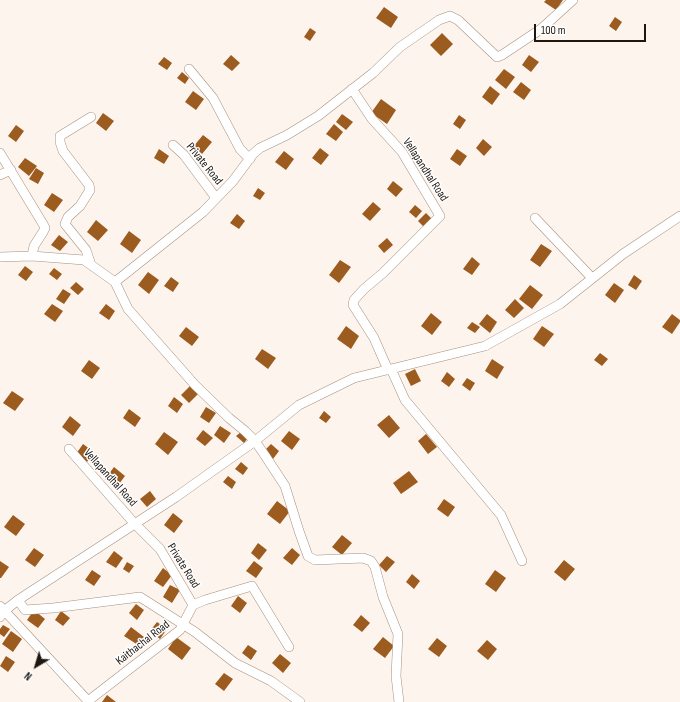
<!DOCTYPE html>
<style>
body{margin:0}
#map{position:relative;width:680px;height:702px;overflow:hidden;background:#fdf4ed;font-family:"Sofia Sans Condensed",sans-serif}
canvas{display:block}
.north{position:absolute;left:16px;top:646px;width:40px;height:40px;-webkit-text-stroke:3px #fff;paint-order:stroke;rotate:218deg;font-size:11px;font-weight:700;line-height:16px;text-align:center;color:#1e160f}
.north::after{content:'';display:block;margin:auto;width:14px;height:18px;background:#1e160f;clip-path:polygon(50% 0,100% 100%,50% 72%,0 100%)}
.scale{position:absolute;left:534px;top:24px;width:112px;height:18px;box-sizing:border-box;border:2px solid #1e160f;border-top:0;padding-left:5px;font-size:12px;line-height:14px;white-space:nowrap;color:#1e160f;-webkit-text-stroke:3px #fff;paint-order:stroke}
</style>
<div id="map">
<canvas width="680" height="702"></canvas>
<div class="north">N</div>
<div class="scale">100 m</div>
</div>
<script>
const c = document.querySelector('canvas').getContext('2d');
c.lineJoin = 'round';
function fill(path, color) { c.fillStyle = color; c.fill(path, 'evenodd'); }
const poly = rows => new Path2D(rows.map(r => 'M' + r).join(''));
function strokePath(path, color, width, dash) { c.strokeStyle = color; c.lineWidth = width; c.lineCap = dash ? 'butt' : 'round'; c.setLineDash(dash || []); c.stroke(path); }
function drawText(font, color, halo, rows, align = 'center') {
  c.font = font + ' "Sofia Sans Condensed",sans-serif'; c.lineWidth = 3; c.setLineDash([]); c.textBaseline = 'middle'; c.strokeStyle = halo; c.fillStyle = color; for (const [text, x, y, turn = 0] of rows) {
    c.save(); c.translate(x, y); c.rotate((+turn || 0) * Math.PI / 180); c.textAlign = isNaN(turn) ? turn : align; if (halo) c.strokeText(text, 0, 0); c.fillText(text, 0, 0); c.restore();
  }
}
fill(poly([
 [546,0,563,0,556,10,544,2],
 [384,7,398,17,391,28,376,18],
 [615,17,622,22,616,31,609,26],
 [310,28,316,32,310,41,304,37],
 [442,33,453,44,441,56,430,45],
 [231,55,240,63,232,71,223,64],
 [529,55,539,62,531,72,522,65],
 [164,57,172,63,167,70,158,64],
 [504,69,515,77,506,89,495,80],
 [182,72,189,78,185,84,177,78],
 [521,82,531,90,524,100,513,92],
 [490,86,500,94,492,105,482,97],
 [193,91,204,99,196,110,185,102],
 [381,99,396,110,387,124,371,113],
 [103,113,114,121,106,131,96,123],
 [342,114,353,122,346,130,336,122],
 [459,115,466,120,460,129,453,124],
 [334,124,343,132,336,141,326,134],
 [16,125,24,131,16,142,8,136],
 [203,135,212,142,202,154,193,147],
 [483,139,492,147,484,156,476,148],
 [320,148,329,155,321,165,312,158],
 [159,149,169,156,164,164,154,158],
 [457,149,467,156,460,166,450,159],
 [284,151,294,159,286,170,275,162],
 [25,158,37,166,29,176,18,167],
 [36,168,44,173,38,184,29,179],
 [393,181,403,189,396,197,387,189],
 [258,188,265,193,260,200,253,196],
 [52,193,63,200,54,212,44,205],
 [373,202,381,209,370,221,362,214],
 [415,205,422,211,416,218,409,212],
 [426,213,433,220,425,228,418,221],
 [237,214,245,221,239,229,230,223],
 [96,220,108,230,98,241,87,232],
 [129,231,141,240,132,253,120,244],
 [59,235,68,242,60,251,51,245],
 [387,238,393,245,384,253,378,246],
 [541,244,552,251,540,267,530,260],
 [472,257,480,264,472,275,463,269],
 [340,260,351,267,339,283,329,275],
 [25,266,33,272,26,281,18,275],
 [54,268,62,274,57,280,49,274],
 [148,272,159,280,149,294,138,285],
 [634,275,642,281,636,290,628,285],
 [171,277,179,283,173,292,164,286],
 [76,282,84,289,78,295,70,288],
 [614,283,624,290,615,303,605,295],
 [530,285,543,295,532,309,519,299],
 [63,289,71,294,64,304,56,299],
 [515,299,524,308,514,318,505,310],
 [52,304,63,311,55,322,44,314],
 [106,304,115,311,109,320,99,313],
 [431,313,442,322,432,335,421,326],
 [487,314,497,322,490,333,479,324],
 [672,314,680,320,680,322,672,334,662,327],
 [472,322,480,327,475,333,467,328],
 [346,326,359,336,351,349,337,339],
 [542,326,554,334,544,347,533,339],
 [186,327,199,337,192,346,179,336],
 [262,349,276,358,268,369,255,359],
 [600,353,608,359,602,366,594,360],
 [492,359,504,367,497,379,485,371],
 [89,360,100,368,92,379,81,371],
 [415,369,421,381,411,386,405,374],
 [447,372,455,379,449,387,441,381],
 [467,378,475,383,470,391,462,385],
 [190,386,198,394,189,403,181,395],
 [12,391,24,399,15,411,3,403],
 [174,397,183,404,177,413,168,406],
 [206,407,216,413,209,423,200,417],
 [129,409,141,418,135,427,123,418],
 [324,411,331,417,326,423,319,418],
 [389,415,400,428,389,438,377,425],
 [70,416,81,425,73,436,62,427],
 [220,426,231,433,224,443,214,435],
 [203,430,213,438,205,446,196,439],
 [289,431,300,439,292,450,281,441],
 [164,432,178,442,168,455,155,444],
 [241,432,248,438,244,443,236,436],
 [426,434,437,447,428,454,418,441],
 [83,444,94,452,87,462,76,454],
 [271,444,279,451,273,459,264,451],
 [241,462,248,468,243,475,235,469],
 [114,467,125,476,116,488,105,479],
 [409,471,418,482,401,494,393,483],
 [228,476,236,482,232,489,223,482],
 [150,491,156,499,147,507,140,499],
 [444,499,455,507,448,517,437,509],
 [277,501,290,511,280,524,267,514],
 [173,513,183,521,174,533,164,525],
 [13,515,25,524,16,536,4,527],
 [342,535,352,543,342,555,332,547],
 [258,543,267,550,259,560,251,553],
 [34,548,44,555,35,567,25,560],
 [292,548,300,555,292,565,283,558],
 [114,551,123,558,116,568,106,562],
 [387,556,395,562,386,572,379,565],
 [564,560,575,569,565,581,554,572],
 [0,561,9,567,1,578,0,578],
 [254,561,263,568,256,578,246,571],
 [127,562,134,566,129,573,123,569],
 [163,568,172,575,163,587,154,581],
 [92,570,101,576,94,586,85,580],
 [495,570,506,578,496,592,485,584],
 [412,574,420,581,414,589,406,582],
 [170,585,180,590,172,603,163,597],
 [238,596,247,603,240,613,231,606],
 [136,604,144,610,137,620,129,613],
 [34,610,45,619,38,628,27,620],
 [61,611,70,618,63,626,55,620],
 [361,615,370,623,362,632,353,625],
 [157,622,167,629,160,639,150,631],
 [3,625,10,629,4,637,0,634,0,629],
 [131,627,144,637,138,645,124,636],
 [11,631,22,639,13,652,2,644],
 [176,637,191,648,182,660,168,649],
 [383,637,394,646,385,658,373,649],
 [437,638,447,646,439,657,428,649],
 [487,640,497,649,488,660,477,651],
 [248,645,257,651,251,660,242,653],
 [280,654,291,663,283,673,272,663],
 [6,656,15,662,8,672,0,666],
 [224,673,233,679,224,691,215,684],
 [107,695,116,702,102,702]
]), '#9c5c20');
const minor = poly([
 [189,69,213,98,240,149,250,159],
 [352,89,372,119,402,152,440,216,383,273,364,289,354,300,353,305,374,338,388,370],
 [91,117,60,136,60,142,63,151,89,185,90,190,80,206,68,217,65,224,86,250,91,265],
 [173,145,184,155,216,198],
 [0,153,43,224,45,228,43,232,34,246,32,256],
 [0,175,11,170],
 [535,218,592,278],
 [0,257,32,256,84,260,115,282,128,309,195,385,229,418,245,431,255,441,264,454,285,486,299,531,308,556,315,560,363,558,371,561,375,567,383,597,398,634,396,676,399,702],
 [115,282,203,212,233,181,253,154,260,148,287,135,318,116,373,73,400,47,439,20,450,16,458,20,497,57,502,55,541,29,573,0],
 [391,369,405,400,501,515,522,561],
 [69,449,134,523,160,549,193,605],
 [18,600,25,610,53,608,140,597,195,632,235,663,271,681,300,702],
 [0,606,89,702],
 [0,617,4,611,18,600,176,497,255,441,299,405,354,378,485,346,560,304,623,254,680,216],
 [88,701,180,630,193,605,205,600,252,586,289,647]
]);
strokePath(minor, '#a5907f', 10);
strokePath(minor, '#fff', 9);
drawText('12px', '#1e160f', '#fff', [
 ["Private Road",204,164,51],
 ["Vellapandhal Road",425,170,57],
 ["Vellapandhal Road",110,478,48],
 ["Private Road",183,566,58],
 ["Kaithachal Road",143,643,-38]
]);
</script>
